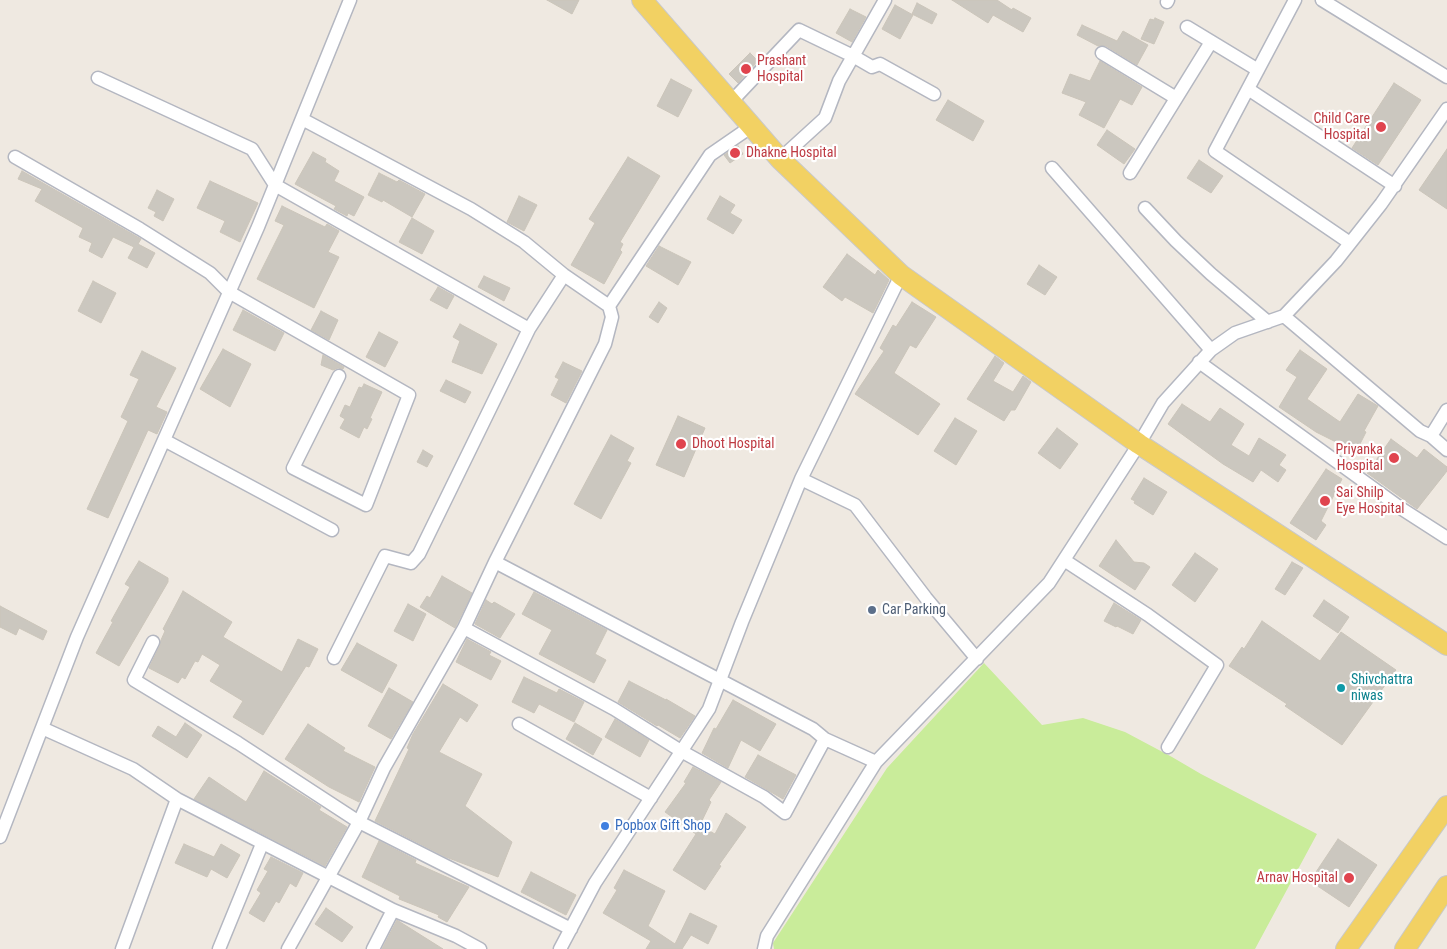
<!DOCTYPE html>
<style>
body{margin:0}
canvas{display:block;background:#efe9e1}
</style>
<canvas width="1447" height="949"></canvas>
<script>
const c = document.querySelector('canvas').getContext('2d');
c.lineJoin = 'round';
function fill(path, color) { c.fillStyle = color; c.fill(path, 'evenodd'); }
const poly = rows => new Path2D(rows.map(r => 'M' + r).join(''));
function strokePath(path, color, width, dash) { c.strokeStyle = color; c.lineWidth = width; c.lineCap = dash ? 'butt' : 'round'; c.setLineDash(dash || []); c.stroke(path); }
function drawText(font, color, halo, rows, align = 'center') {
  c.font = font + ' "Roboto Condensed",sans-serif'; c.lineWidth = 4.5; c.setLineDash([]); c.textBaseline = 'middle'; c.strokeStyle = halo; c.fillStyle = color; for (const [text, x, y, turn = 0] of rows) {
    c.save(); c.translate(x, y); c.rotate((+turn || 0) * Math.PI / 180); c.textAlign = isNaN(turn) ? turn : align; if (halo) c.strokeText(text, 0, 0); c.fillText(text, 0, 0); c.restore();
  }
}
fill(poly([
 [984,663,1042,725,1083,718,1125,732,1172,757,1201,774,1317,834,1255,949,774,949,773,943,887,768]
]), '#c9ec9a');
const building = poly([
 [547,0,579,0,572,14,547,0],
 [952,0,997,0,1012,10,1013,8,1031,18,1023,32,993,15,988,23,952,0],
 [917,3,937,14,932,24,912,14,917,3],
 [895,5,913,15,900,39,882,29,895,5],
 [850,9,866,17,852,42,836,33,850,9],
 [1155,18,1164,22,1154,44,1141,39,1150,19,1154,20,1155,18],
 [1082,25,1117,41,1123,31,1148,45,1137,65,1106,46,1098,46,1077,35,1082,25],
 [750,53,758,61,738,83,729,74,750,53],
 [1100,61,1142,87,1132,105,1120,99,1104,128,1079,115,1086,102,1062,93,1070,74,1090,81,1100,61],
 [671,79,692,90,678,117,657,106,671,79],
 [1394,83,1421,100,1378,165,1352,148,1394,83],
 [948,100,984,121,973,141,936,120,948,100],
 [1107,130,1135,149,1124,164,1097,145,1107,130],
 [738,146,743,154,730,163,724,155,738,146],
 [1447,149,1447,209,1419,190,1447,149],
 [313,152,326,159,325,162,339,171,334,181,364,197,354,216,348,213,347,216,334,209,336,206,295,184,313,152],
 [628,157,660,176,620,242,623,244,620,250,622,252,604,284,571,265,595,223,589,219,628,157],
 [1199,160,1223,176,1211,193,1187,178,1199,160],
 [22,171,141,239,138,244,155,253,147,268,128,258,134,247,113,237,102,258,89,251,92,243,79,237,83,228,35,201,42,189,18,179,22,171],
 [379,173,397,182,399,180,425,194,412,217,383,200,382,202,368,195,379,173],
 [210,181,258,203,240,242,220,232,225,221,197,208,210,181],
 [157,190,174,199,163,221,154,216,156,212,148,208,157,190],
 [519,196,537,205,524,231,507,222,519,196],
 [720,196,735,205,730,213,742,220,733,234,707,219,720,196],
 [282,206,325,227,327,224,339,231,328,252,339,257,314,308,257,279,284,225,275,221,282,206],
 [412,218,434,231,422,254,399,242,412,218],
 [659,246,691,262,678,285,646,266,659,246],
 [847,254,875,275,878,270,889,280,873,313,845,297,842,301,823,287,847,254],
 [1039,265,1057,277,1045,295,1027,284,1039,265],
 [484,276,510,288,504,301,478,287,484,276],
 [93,281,116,293,101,323,78,311,93,281],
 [438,287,454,296,447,309,430,300,438,287],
 [659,302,667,308,658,323,649,317,659,302],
 [912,302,936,317,916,348,910,345,894,373,940,404,918,435,855,394,884,351,880,348,893,325,896,327,912,302],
 [243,310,284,333,275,351,233,330,243,310],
 [321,311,338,320,329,340,311,330,321,311],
 [460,324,497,344,482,374,452,362,460,341,453,337,460,324],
 [379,332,398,342,385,367,366,357,379,332],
 [223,349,251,364,230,407,200,389,223,349],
 [1300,350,1327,369,1307,399,1340,422,1358,394,1378,406,1364,431,1366,432,1356,452,1316,432,1279,407,1297,377,1286,370,1300,350],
 [142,351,176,368,156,407,167,412,157,434,148,430,108,518,87,509,128,421,121,417,139,379,130,375,142,351],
 [323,355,344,367,343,369,338,368,333,370,321,365,323,355],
 [995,356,1004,363,993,381,1013,392,1023,376,1031,382,1015,410,1011,410,1004,421,967,399,995,356],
 [563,362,582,371,566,403,551,395,559,379,555,377,563,362],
 [446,380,471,392,465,403,440,391,446,380],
 [364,384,382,392,370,418,372,419,367,429,364,427,359,438,340,428,345,419,340,416,345,405,350,407,359,387,362,388,364,384],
 [1182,404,1210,422,1220,408,1244,424,1231,445,1249,456,1259,438,1286,455,1279,465,1286,470,1278,482,1261,470,1253,482,1223,464,1168,424,1182,404],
 [678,416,705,428,684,477,656,465,678,416],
 [955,418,977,431,956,465,934,451,955,418],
 [1057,428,1078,444,1060,469,1038,453,1057,428],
 [611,435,634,448,627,461,631,463,601,519,574,504,611,435],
 [1391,439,1417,458,1424,449,1447,467,1447,471,1417,509,1367,473,1391,439],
 [423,450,433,456,427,467,417,462,423,450],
 [1326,469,1342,479,1321,521,1326,525,1316,540,1290,523,1326,469],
 [1144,478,1167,492,1153,515,1134,503,1135,501,1131,499,1144,478],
 [1116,540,1134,562,1144,563,1150,567,1135,590,1099,566,1116,540],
 [1195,553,1218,569,1195,602,1172,585,1195,553],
 [139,561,168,578,168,582,119,666,96,653,113,622,111,621,130,587,125,584,139,561],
 [1292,562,1303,568,1285,595,1275,589,1292,562],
 [442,576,472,593,455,628,420,607,427,596,430,598,442,576],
 [183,591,232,622,223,637,282,672,298,639,318,649,309,667,306,666,263,735,233,717,243,701,210,681,220,665,202,654,198,662,195,661,185,679,182,677,178,683,149,668,160,645,161,640,165,631,163,629,183,591],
 [534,592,607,630,595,654,606,660,594,683,539,654,552,630,522,614,534,592],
 [486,600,492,604,494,602,515,614,500,638,475,624,486,600],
 [1324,600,1349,617,1338,633,1313,616,1324,600],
 [1114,603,1141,620,1133,634,1117,626,1116,627,1104,621,1114,603],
 [408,604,426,614,413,641,394,631,408,604],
 [0,606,47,631,43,640,19,628,16,635,0,627,0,606],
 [1262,621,1320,661,1341,632,1396,670,1342,745,1285,706,1287,704,1229,666,1242,647,1244,649,1262,621],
 [467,639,491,652,489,655,501,661,491,680,456,662,467,639],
 [357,643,397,665,382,693,341,670,357,643],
 [524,677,557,693,559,689,584,702,574,722,539,704,534,713,512,702,524,677],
 [629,681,666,700,666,699,695,716,680,738,658,725,657,726,618,702,629,681],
 [443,684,478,705,467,722,460,717,439,752,482,774,465,806,512,842,498,877,446,857,375,821,409,749,407,748,413,734,443,684],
 [389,688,413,702,391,739,368,726,389,688],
 [733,700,776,724,760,751,741,740,728,768,702,753,714,728,716,729,733,700],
 [615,719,649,740,640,757,605,737,615,719],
 [185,723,202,735,187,758,152,736,158,726,176,737,185,723],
 [575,723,602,739,593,755,566,739,575,723],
 [308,724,345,748,343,751,375,767,359,802,329,787,285,759,308,724],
 [758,755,796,775,783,799,745,777,758,755],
 [693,767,721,782,709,800,711,802,697,831,700,826,715,834,726,813,746,827,719,865,721,866,705,890,673,870,696,834,665,812,686,783,684,782,693,767],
 [264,771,321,807,319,810,347,827,325,866,194,799,209,777,246,802,264,771],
 [1338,839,1377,865,1349,907,1310,881,1338,839],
 [379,841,416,860,415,863,469,887,447,922,438,917,439,915,399,899,400,896,362,877,379,841],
 [184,844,214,857,221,844,240,855,227,878,211,869,207,877,175,863,184,844],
 [271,857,303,873,296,887,290,883,279,903,276,901,264,922,249,913,261,893,257,890,268,871,264,869,271,857],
 [624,870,665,891,648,926,675,944,690,913,717,926,708,944,691,935,682,949,646,949,651,941,603,913,617,890,614,888,624,870],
 [531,872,576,895,566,915,521,892,531,872],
 [326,908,353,927,342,942,315,924,326,908],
 [397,920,400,922,443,949,382,949,397,920]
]);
fill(building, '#cbc7bf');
strokePath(building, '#cbc5ba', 1);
const street = poly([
 [1295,0,1215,151,1350,243],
 [1322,0,1447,77],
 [1167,2,1168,0],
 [1187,27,1258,70],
 [1102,53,1176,98],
 [98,78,252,149,275,185,529,329],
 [1248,89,1395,186],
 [731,102,799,30,853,56,872,67,880,64,934,94],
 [15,157,140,229,210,273,229,292,409,395,366,505,293,468,339,376],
 [780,159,825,118,839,81,885,0],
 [1052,168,1211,350],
 [1130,173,1211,42],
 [1145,208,1176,241,1211,274,1268,322],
 [609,306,710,155,752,126],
 [1284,316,1420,431,1431,436,1447,450],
 [1199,362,1402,509,1447,538],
 [1431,436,1447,410],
 [164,440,332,530],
 [801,479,855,505,926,598,977,659],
 [1064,560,1148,615,1217,665,1168,747],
 [495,562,813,729,825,739,876,762],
 [464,628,614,709,681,751,764,797,785,813,825,739],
 [153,642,134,680,238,743,359,822,571,929],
 [334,658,385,556,411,563,419,554,529,329,564,275],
 [519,724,651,798],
 [42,728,133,769,177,799,122,949],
 [177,799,393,910,456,936,480,949],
 [0,837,77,637,258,227,350,0],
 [219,949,262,844],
 [288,949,359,822,384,768,464,628,495,562,605,344,612,317,609,306,564,275,524,242,471,209,302,119],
 [373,949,393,910],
 [560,949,595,883,709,709,742,622,801,479,901,275],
 [764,949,767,936,876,762,1049,583,1139,444,1163,403,1211,350,1235,333,1284,316,1336,261,1381,204,1447,109]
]);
const primary = poly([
 [642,0,780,159,901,275,1139,444,1447,645],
 [1346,949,1447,806],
 [1405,949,1447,886]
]);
strokePath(street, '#b4b7c1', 15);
strokePath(primary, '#c9c9c9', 22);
strokePath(street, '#fff', 12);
strokePath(primary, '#f2d163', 20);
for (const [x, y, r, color] of [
 [746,69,6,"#e0444e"],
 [1381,127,6,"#e0444e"],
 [735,153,6,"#e0444e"],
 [681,444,6,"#e0444e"],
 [1394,458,6,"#e0444e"],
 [1325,501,6,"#e0444e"],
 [872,610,5,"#5c6f8a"],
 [1341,688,5,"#0f9aa8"],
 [605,826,5,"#3f7fe0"],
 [1349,878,6,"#e0444e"]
]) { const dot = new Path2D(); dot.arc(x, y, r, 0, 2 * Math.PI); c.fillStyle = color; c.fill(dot); strokePath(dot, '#fff', 2); }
drawText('14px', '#be3a42', '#fff', [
 ["Prashant",757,61],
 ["Hospital",757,77],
 ["Child Care",1370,119,"right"],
 ["Hospital",1370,135,"right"],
 ["Dhakne Hospital",746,153],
 ["Dhoot Hospital",692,444],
 ["Priyanka",1383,450,"right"],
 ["Hospital",1383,466,"right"],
 ["Sai Shilp",1336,493],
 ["Eye Hospital",1336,509],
 ["Arnav Hospital",1338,878,"right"]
], 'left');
drawText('14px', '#4e5e75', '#fff', [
 ["Car Parking",882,610]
], 'left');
drawText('14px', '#0d838f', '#fff', [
 ["Shivchattra",1351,680],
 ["niwas",1351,696]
], 'left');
drawText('14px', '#366cbe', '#fff', [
 ["Popbox Gift Shop",615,826]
], 'left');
</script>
